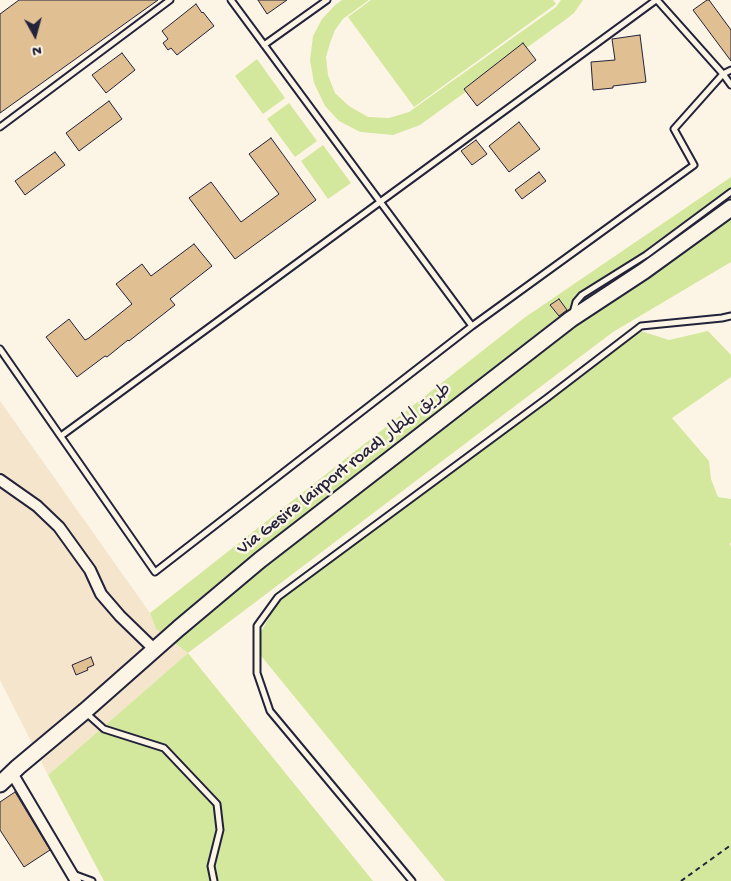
<!DOCTYPE html>
<meta charset="utf-8">
<style>
body{margin:0}
#map{position:relative;width:731px;height:881px;overflow:hidden;background:#fcf5e5;font-family:"Gochi Hand",sans-serif}
canvas{display:block}
.north{position:absolute;left:10px;top:10px;width:50px;height:50px;-webkit-text-stroke:4px #fcf5e5;paint-order:stroke;rotate:173deg;font-size:14px;font-weight:700;line-height:20px;text-align:center;color:#22223b}
.north::after{content:'';display:block;margin:auto;width:18px;height:22px;background:#22223b;clip-path:polygon(50% 0,100% 100%,50% 72%,0 100%)}
</style>
<div id="map">
<canvas width="731" height="881"></canvas>
<div class="north">N</div>
</div>
<script>
const c = document.querySelector('canvas').getContext('2d');
c.lineJoin = 'round';
function fill(path, color) { c.fillStyle = color; c.fill(path, 'evenodd'); }
const poly = rows => new Path2D(rows.map(r => 'M' + r).join(''));
function strokePath(path, color, width, dash) { c.strokeStyle = color; c.lineWidth = width; c.lineCap = dash ? 'butt' : 'round'; c.setLineDash(dash || []); c.stroke(path); }
function drawText(font, color, halo, rows, align = 'center') {
  c.font = font + ' "Gochi Hand","Playpen Sans Arabic",sans-serif'; c.lineWidth = 5; c.setLineDash([]); c.textBaseline = 'middle'; c.strokeStyle = halo; c.fillStyle = color; for (const [text, x, y, turn = 0] of rows) {
    c.save(); c.translate(x, y); c.rotate((+turn || 0) * Math.PI / 180); c.textAlign = isNaN(turn) ? turn : align; if (halo) c.strokeText(text, 0, 0); c.fillText(text, 0, 0); c.restore();
  }
}
fill(poly([
 [0,401,150,613,156,629,188,653,48,775,0,680]
]), '#f4e5cc');
fill(poly([
 [342,0,369,0,343,19,335,30,330,43,326,57,328,75,335,93,349,106,368,117,389,118,409,112,556,7,561,0,583,0,574,13,565,20,420,125,393,135,360,132,339,121,325,106,314,83,310,60,313,36,322,19,335,5],
 [371,0,553,0,556,4,414,107,348,17],
 [257,59,285,98,263,114,235,76],
 [289,103,317,141,295,157,267,119],
 [323,145,351,183,328,199,301,161],
 [731,177,731,262,613,332,188,653,373,881,104,881,48,775,188,653,156,629,150,613,524,318],
 [641,331,669,340,708,331,731,355,731,377,672,418,709,461,711,479,718,497,731,499,731,542,730,544,731,547,731,881,445,881,253,646,284,591]
]), '#d3e89d');
const building = poly([
 [19,0,158,0,0,113,0,14,19,0],
 [258,0,287,0,267,14,258,0],
 [707,0,709,0,731,30,731,61,693,10,707,0],
 [196,4,202,13,203,12,214,26,177,55,171,48,168,50,163,43,168,39,162,31,196,4],
 [640,35,646,82,613,86,613,88,593,90,591,62,615,60,612,39,640,35],
 [523,43,536,60,477,106,464,89,523,43],
 [122,53,135,70,106,93,92,75,122,53],
 [109,101,122,119,79,151,66,133,109,101],
 [519,122,540,149,509,172,489,146,519,122],
 [271,138,316,200,235,259,189,198,211,182,241,222,279,194,249,154,271,138],
 [476,140,487,154,472,165,461,151,476,140],
 [55,152,65,165,25,195,15,181,55,152],
 [539,172,546,181,522,199,515,190,539,172],
 [194,244,212,266,170,299,175,305,129,341,128,340,107,357,105,356,77,377,46,337,69,319,85,340,89,338,132,304,116,284,142,264,151,276,194,244],
 [559,299,567,310,559,316,550,305,559,299],
 [91,657,94,665,87,668,88,670,76,675,72,665,91,657],
 [15,792,50,850,24,867,0,830,0,802,15,792]
]);
fill(building, '#e0bf93');
strokePath(building, '#22223b', 1);
const lane = poly([
 [231,0,472,326],
 [657,0,723,74,731,85],
 [264,45,327,0],
 [0,127,170,0],
 [573,313,576,302,582,295,646,255,731,192],
 [0,349,155,572,472,326,694,165,674,129,723,74,731,70],
 [61,436,380,202,656,0],
 [85,712,104,729,164,748,217,804,220,830,211,866,214,881],
 [73,874,92,881],
 [412,881,270,711,257,673,257,626,278,597,547,398,641,326,722,318,731,316]
]);
const street = poly([
 [0,480,37,506,59,527,90,570,101,594,120,616,155,650],
 [12,773,76,881]
]);
const secondary = poly([
 [0,784,18,767,85,711,179,628,260,560,571,319,644,271,731,208]
]);
strokePath(lane, '#22223b', 9);
strokePath(street, '#22223b', 14);
strokePath(secondary, '#22223b', 19);
strokePath(poly([
 [681,881,731,845]
]), '#22223b', 2, [5, 4]);
strokePath(lane, '#fcf5e5', 5);
strokePath(street, '#fcf5e5', 10);
strokePath(secondary, '#fcf5e5', 15);
drawText('18px', '#22223b', '#fcf5e5', [
 ["Via Gesire (airport road) طريق المطار",345,470,-38]
]);
</script>
